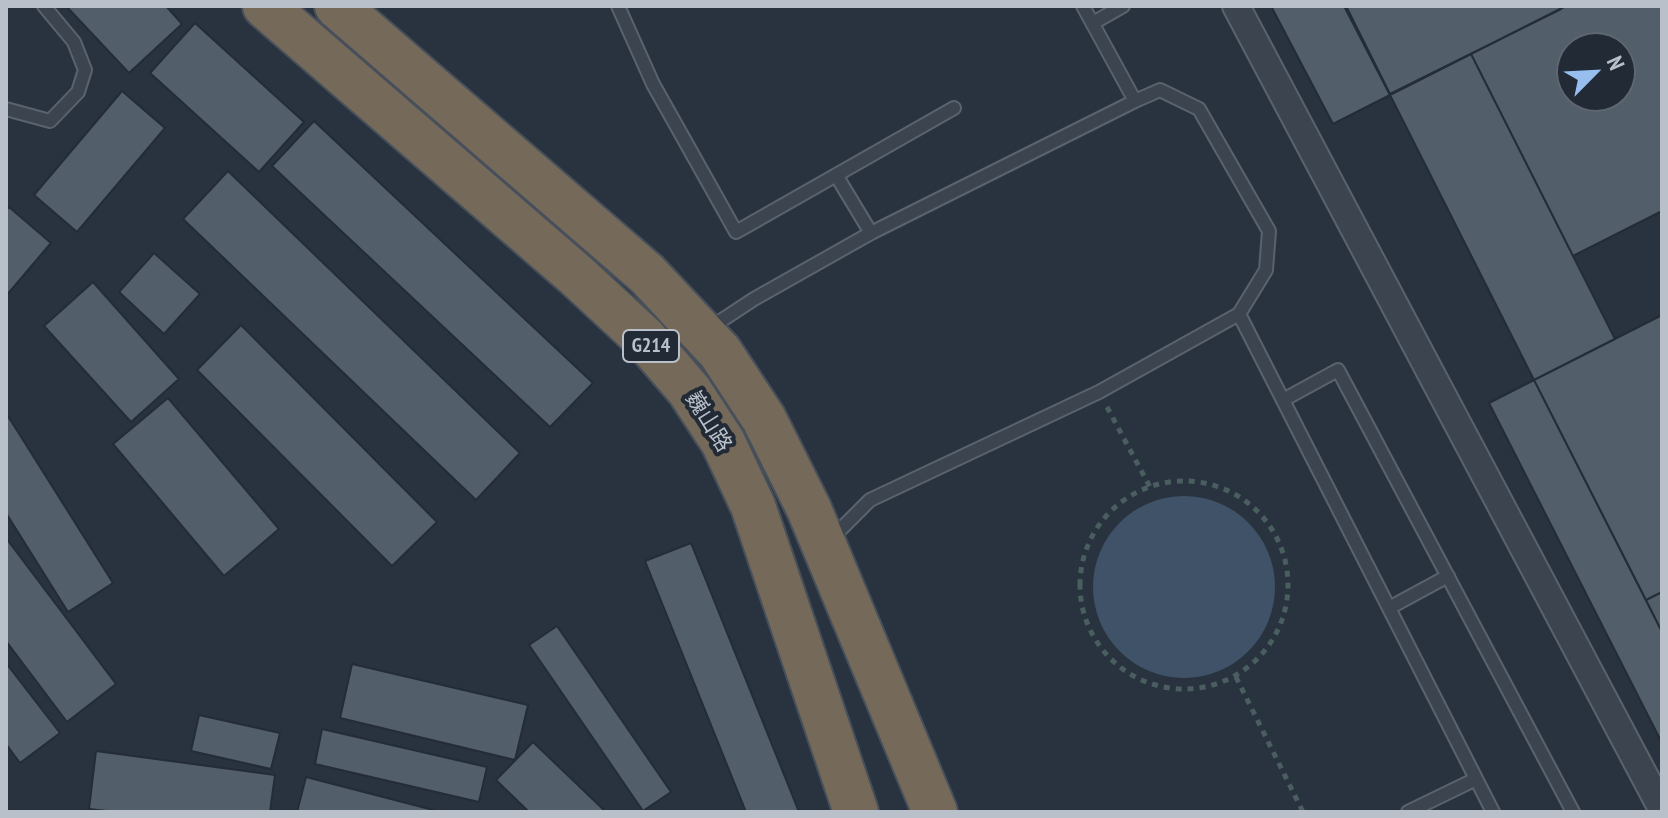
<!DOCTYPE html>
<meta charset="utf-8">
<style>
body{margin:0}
#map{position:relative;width:1668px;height:818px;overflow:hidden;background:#28333f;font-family:"PT Sans Narrow",sans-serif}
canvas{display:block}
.frame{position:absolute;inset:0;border:8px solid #b9c0ca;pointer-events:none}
.north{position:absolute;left:1556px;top:32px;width:80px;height:80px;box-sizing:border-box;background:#212a35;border:2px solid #5e6671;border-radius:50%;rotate:66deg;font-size:22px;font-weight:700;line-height:32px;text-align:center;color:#b9c0ca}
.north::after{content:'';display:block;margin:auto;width:28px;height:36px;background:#98bef0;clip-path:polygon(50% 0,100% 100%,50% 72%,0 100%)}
</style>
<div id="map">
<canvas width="1668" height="818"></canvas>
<div class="frame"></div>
<div class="north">N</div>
</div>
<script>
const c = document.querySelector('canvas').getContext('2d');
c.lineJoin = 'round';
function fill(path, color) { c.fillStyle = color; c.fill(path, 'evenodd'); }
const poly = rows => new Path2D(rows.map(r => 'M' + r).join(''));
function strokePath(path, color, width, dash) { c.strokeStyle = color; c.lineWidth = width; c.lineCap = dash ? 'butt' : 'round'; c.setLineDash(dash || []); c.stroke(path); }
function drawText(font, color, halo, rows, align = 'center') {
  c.font = font + ' "PT Sans Narrow","Noto Sans SC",sans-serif'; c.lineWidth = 8; c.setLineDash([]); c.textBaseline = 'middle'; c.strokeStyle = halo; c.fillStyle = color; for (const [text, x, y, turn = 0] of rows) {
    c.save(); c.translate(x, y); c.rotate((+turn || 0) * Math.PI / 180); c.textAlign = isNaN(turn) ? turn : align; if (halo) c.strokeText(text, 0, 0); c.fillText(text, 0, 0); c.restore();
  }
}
fill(poly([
 '1093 587a91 91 0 1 1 182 0a91 91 0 1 1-182 0Z'
]), '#405267');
const building = poly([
 [66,6,166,6,182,24,129,73,66,6],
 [1271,6,1344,6,1390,95,1333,124,1271,6],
 [1346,6,1560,6,1561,9,1390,94,1346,6],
 [1566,6,1662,6,1662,211,1573,256,1471,54,1566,6],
 [1572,48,1620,48,1620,96,1572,96,1572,48],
 [195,23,304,122,259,172,150,73,195,23],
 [1471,54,1615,339,1534,380,1390,95,1471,54],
 [122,91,165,128,77,232,34,195,122,91],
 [314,121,593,383,550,427,272,166,314,121],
 [228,171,520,453,476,500,183,219,228,171],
 [9,207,51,243,6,296,6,211,9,207],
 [154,253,200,294,164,334,119,292,154,253],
 [93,282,179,379,131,422,44,326,93,282],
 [1662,315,1662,592,1646,600,1534,380,1662,315],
 [241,325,437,522,392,566,197,370,241,325],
 [1534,380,1662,632,1662,743,1489,403,1534,380],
 [168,398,279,529,224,576,113,444,168,398],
 [6,413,113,583,68,612,6,513,6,413],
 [6,538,116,684,67,722,6,641,6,538],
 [691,543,799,812,746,812,645,561,691,543],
 [1662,592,1662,632,1646,600,1662,592],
 [557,626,671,792,643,811,529,645,557,626],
 [6,663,60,733,20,763,6,744,6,663],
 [352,664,528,705,515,760,340,718,352,664],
 [199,715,280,733,271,769,191,751,199,715],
 [322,729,487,767,479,802,315,764,322,729],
 [533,742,606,812,529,812,496,780,533,742],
 [96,751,275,775,270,812,115,812,89,809,96,751],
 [306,777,441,812,297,812,306,777]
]);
fill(building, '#525e6a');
strokePath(building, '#232c37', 2);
const lane = poly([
 [618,6,653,84,736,232,954,108],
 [1083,6,1135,101],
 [1093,23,1123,6],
 [6,109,50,121,78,92,85,70,74,42,44,6],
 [836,175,871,233],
 [1239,314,1493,812],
 [707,330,754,299,871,233,1135,101,1160,90,1199,109,1269,231,1266,270,1239,314,1099,392,870,500,830,540],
 [1283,400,1338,370,1573,812],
 [1389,608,1448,576],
 [1408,812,1476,779]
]);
const street = poly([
 [1236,6,1662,809]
]);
const highway = poly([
 [265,6,576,275,645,339,689,390,723,442,753,506,856,812],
 [337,6,647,274,720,352,764,419,809,509,935,812]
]);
strokePath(lane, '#5a636d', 16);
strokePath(street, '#5a636d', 30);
strokePath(highway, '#47505a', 48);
strokePath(poly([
 [1107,407,1150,487],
 '1080 585a104 104 0 1 1 208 0a104 104 0 1 1-208 0Z',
 [1236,677,1303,812]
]), '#4a5e5f', 5, [6, 6]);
strokePath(lane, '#3c454f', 12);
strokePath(street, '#3c454f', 26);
strokePath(highway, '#75695a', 44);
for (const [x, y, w] of [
 [651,346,56]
]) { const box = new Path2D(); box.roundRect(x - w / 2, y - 16, w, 32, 6); c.fillStyle = '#212a35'; c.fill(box); strokePath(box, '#b9c0ca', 2); }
drawText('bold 20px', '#b9c0ca', null, [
 ["G214",651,346]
]);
drawText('22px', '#b9c0ca', '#212a35', [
 ["巍山路",708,422,58]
]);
</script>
